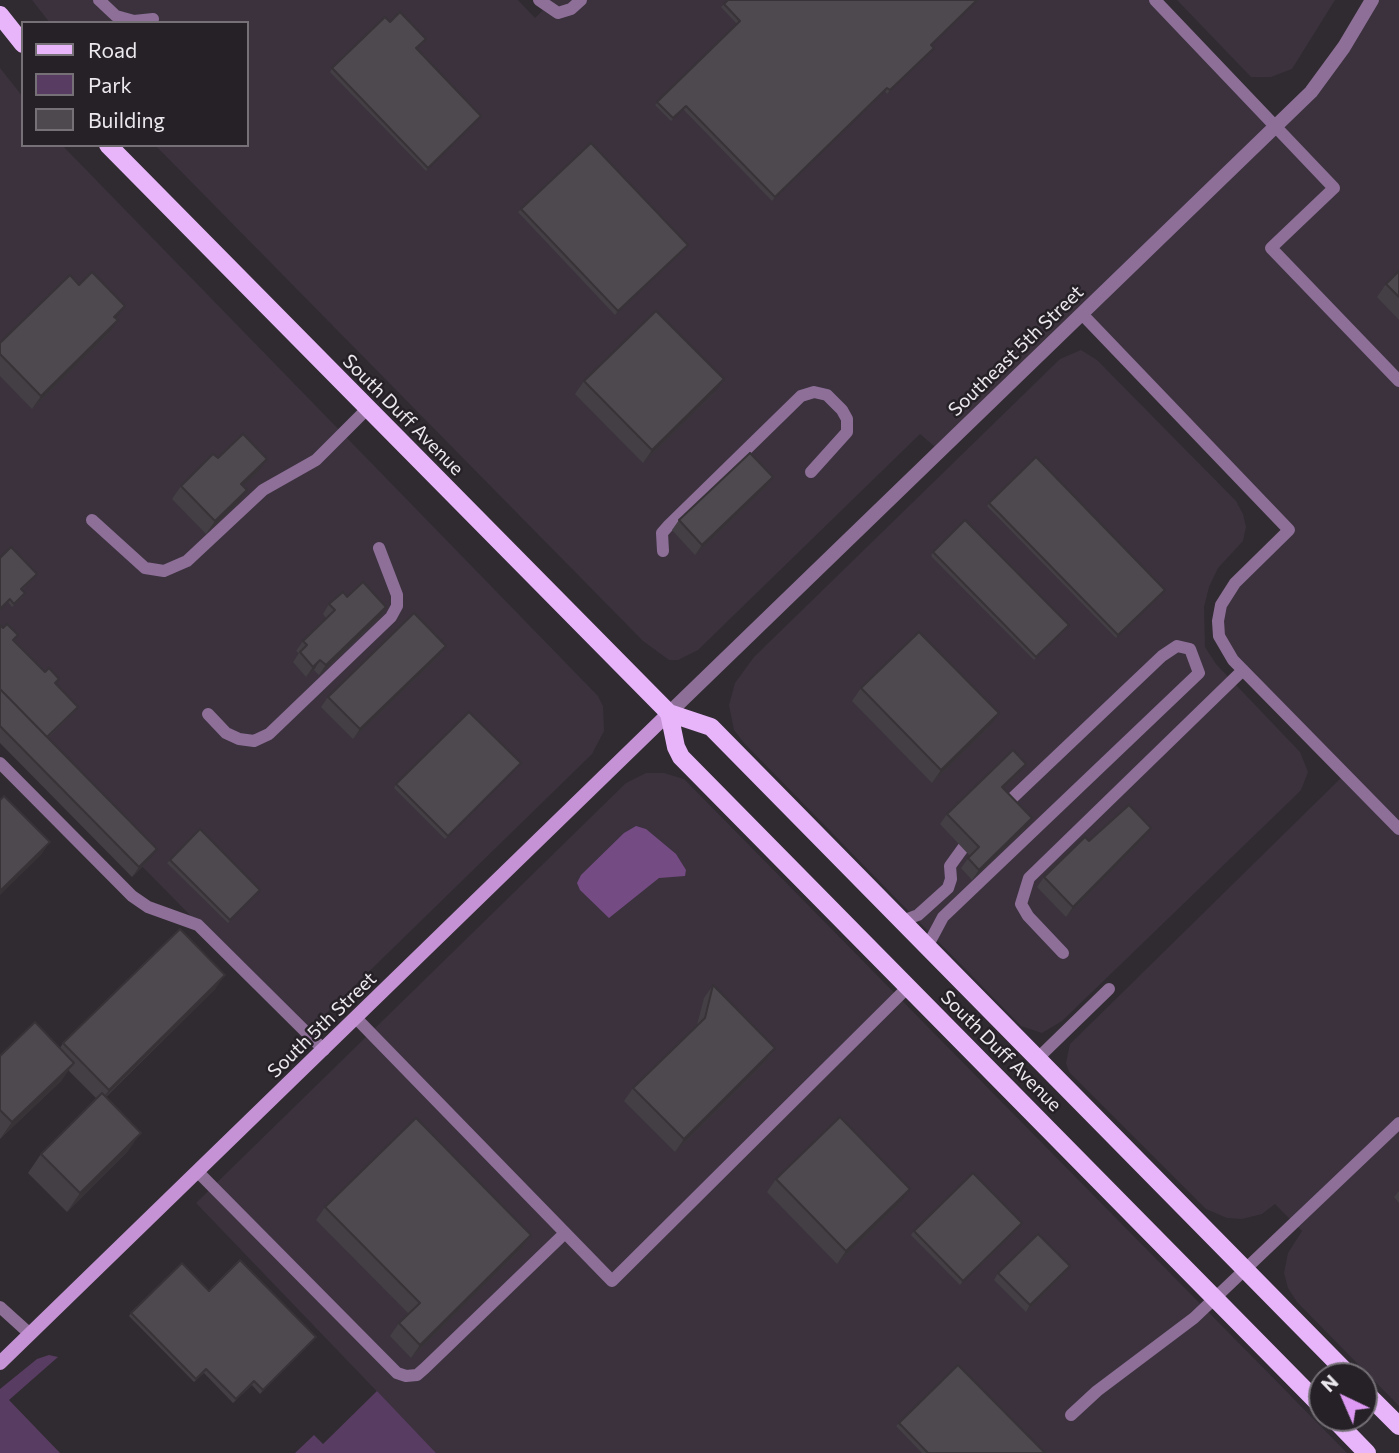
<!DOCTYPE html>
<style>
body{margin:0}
#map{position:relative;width:1399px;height:1453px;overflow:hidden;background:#302b31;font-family:Commissioner,sans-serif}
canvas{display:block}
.legend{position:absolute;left:21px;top:21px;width:228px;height:126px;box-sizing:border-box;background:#262127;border:2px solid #757177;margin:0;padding:9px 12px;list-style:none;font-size:21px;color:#ece9ee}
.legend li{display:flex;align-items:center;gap:14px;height:35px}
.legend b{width:35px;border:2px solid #757177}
.north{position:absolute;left:1308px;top:1362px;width:70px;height:70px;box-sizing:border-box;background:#262127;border:2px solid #757177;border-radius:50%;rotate:316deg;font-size:19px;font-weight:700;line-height:28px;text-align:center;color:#ece9ee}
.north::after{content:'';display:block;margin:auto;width:24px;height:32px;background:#dd99f3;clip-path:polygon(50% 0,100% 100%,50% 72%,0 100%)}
</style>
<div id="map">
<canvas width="1399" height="1453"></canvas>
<ul class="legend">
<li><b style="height:9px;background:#e8b5fa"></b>Road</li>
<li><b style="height:19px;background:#583c61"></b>Park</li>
<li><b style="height:19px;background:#4e494f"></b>Building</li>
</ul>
<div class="north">N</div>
</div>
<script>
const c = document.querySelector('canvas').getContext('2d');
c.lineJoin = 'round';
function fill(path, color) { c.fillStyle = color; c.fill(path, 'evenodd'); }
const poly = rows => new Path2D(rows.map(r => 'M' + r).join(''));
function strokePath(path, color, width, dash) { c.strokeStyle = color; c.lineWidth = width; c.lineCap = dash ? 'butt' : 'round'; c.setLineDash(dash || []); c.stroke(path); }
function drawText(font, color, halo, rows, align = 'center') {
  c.font = font + ' Commissioner,sans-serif'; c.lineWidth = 5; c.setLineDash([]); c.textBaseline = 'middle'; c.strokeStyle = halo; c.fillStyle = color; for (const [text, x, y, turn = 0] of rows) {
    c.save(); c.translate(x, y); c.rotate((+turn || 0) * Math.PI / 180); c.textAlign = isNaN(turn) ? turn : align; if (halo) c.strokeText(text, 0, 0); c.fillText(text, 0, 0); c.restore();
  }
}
fill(poly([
 [32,0,518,0,535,18,546,7,539,0,1155,0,1276,126,1311,92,1372,0,1399,0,1399,1406,1297,1302,1288,1288,1284,1273,1288,1253,1302,1231,1275,1204,1262,1214,1242,1219,1227,1218,1206,1209,1069,1072,1066,1063,1070,1044,1344,775,1224,648,1221,605,1289,530,1082,315,940,451,920,434,698,650,678,660,669,660,643,641,155,145,247,145,247,23,50,23],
 [1177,0,1335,0,1292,69,1271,77,1251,77],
 [0,68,23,97,23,145,62,145,598,696,603,706,604,731,592,754,306,1033,0,722],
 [1081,350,1097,360,1236,501,1243,514,1246,527,1243,541,1218,568,1209,587,1204,607,1205,647,1216,664,1300,752,1308,772,1301,790,1291,800,1062,1021,1042,1033,1021,1026,744,743,734,730,729,705,735,683,754,657,1060,359],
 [646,773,664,773,684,779,1347,1453,436,1453,196,1203,626,783]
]), '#3b323e');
fill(poly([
 [49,1355,58,1357,9,1400,60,1453,0,1453,0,1389,37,1359],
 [377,1391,436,1453,295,1453,314,1435,323,1444]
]), '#583c61');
fill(poly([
 [636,826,646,829,676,854,686,870,685,876,659,878,609,918,580,890,577,883,581,875,624,833]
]), '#754b83');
strokePath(poly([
 [99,0,116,16,134,21,153,19],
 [539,0,558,13,571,9,581,0],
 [1155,0,1334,188,1271,248,1399,381],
 [1082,314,1289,530,1235,583,1221,605,1218,621,1219,636,1233,660,1399,829],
 [92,520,145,568,164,571,187,561,263,490,316,460,368,408],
 [663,551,662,533,669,525,801,396,814,392,827,395,842,410,847,419,847,432,811,472],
 [208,714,226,733,239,739,254,741,269,734,391,617,397,606,397,595,379,548],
 [0,763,132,896,148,907,198,925,324,1050],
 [902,921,918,915,948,888,951,879,950,866,963,848],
 [927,947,943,917,1199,673,1190,649,1177,646,1162,656,1004,806],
 [1063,953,1028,916,1021,904,1029,878,1243,670],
 [356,1018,612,1281,908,987],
 [1037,1059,1109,989],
 [198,1172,397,1373,406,1376,417,1375,425,1368,565,1233],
 [0,1307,30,1334],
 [1071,1415,1097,1391,1194,1318,1399,1123]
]), '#8e6f98', 12);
strokePath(poly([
 [669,713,1311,92,1344,47,1372,0]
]), '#8e6f98', 14);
strokePath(poly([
 [0,1363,669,713]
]), '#c593d5', 14);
strokePath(poly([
 [0,15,23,44],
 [108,145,669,713,711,727,1350,1376],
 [669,713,676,747,681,757,1322,1407],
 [1364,1391,1399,1426],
 [1333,1418,1367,1453]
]), '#e8b5fa', 18);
fill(poly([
 [977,0,931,45,931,51,887,94,885,91,772,201,683,109,671,121,655,105,737,24,721,7,724,4],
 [390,22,424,42,416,49,479,119,426,171,330,72,332,68],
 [521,209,685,249,615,315,518,212],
 [1399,271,1399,320,1377,297,1386,284],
 [79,285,116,319,109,333,32,409,0,376,0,343],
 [584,381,715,392,643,463,575,394],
 [218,458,258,472,243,486,238,503,206,534,172,499,181,486],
 [773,477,766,487,695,555,672,530,679,520],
 [989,503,1163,593,1116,638,987,506],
 [933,552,1067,628,1034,660,931,556],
 [0,558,37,574,22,590,23,597,12,607,8,602,0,610],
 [347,597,386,607,380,617,319,675,314,670,306,677,293,662,299,653,296,651,303,641,326,618,323,614,329,604],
 [0,625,56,683,76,710,48,738,150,859,132,877,0,743],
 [446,646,439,656,353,739,321,707,328,697],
 [861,688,990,726,932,783,852,701],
 [518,767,445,839,394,788,396,784],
 [1019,773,1003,789,1025,828,972,880,961,868,970,856,940,824,947,814],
 [1151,828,1144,838,1066,917,1037,887,1044,877,1089,841],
 [170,860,258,893,228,923,167,863],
 [713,985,775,1048,766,1061,675,1152,624,1101,633,1088,697,1025,704,998],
 [216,988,106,1097,128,1151,67,1212,28,1173,41,1154,97,1099,68,1070,61,1081,0,1139,0,1056,60,1048,63,1043],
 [776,1179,901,1202,837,1264,767,1192],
 [1399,1191,1399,1203,1394,1197],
 [325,1207,531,1235,522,1248,411,1358,390,1336,399,1323,409,1314,316,1220],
 [1020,1227,960,1285,911,1235,914,1231],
 [1070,1266,1065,1273,1026,1312,994,1280,998,1273],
 [209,1291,314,1340,260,1394,252,1385,233,1403,204,1373,194,1382,129,1316,131,1313],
 [899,1423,1045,1453,922,1453,896,1426]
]), '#433f44');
fill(poly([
 [977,0,975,3,928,48,931,45],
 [934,48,931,51,887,94,890,90],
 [887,88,885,91,772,201,775,197],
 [481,116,479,119,426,171,428,168],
 [688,245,685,249,615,315,618,311],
 [125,306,116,319,114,317],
 [118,320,109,333,32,409,41,396],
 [724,379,715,392,643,463,652,450],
 [267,459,258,472,232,497,241,484],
 [773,477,766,487,695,555,702,545],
 [247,490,238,503,206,534,215,521],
 [1165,590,1163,593,1116,638,1118,635],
 [386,607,380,617,319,675,326,665],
 [446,646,439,656,353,739,360,729],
 [320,660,314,670,306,677,313,667],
 [999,713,990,726,932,783,941,770],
 [521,763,518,767,445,839],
 [1026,764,1019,773,995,797,1002,787],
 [1032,818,1025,828,972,880,979,870],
 [1151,828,1144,838,1066,917,1073,907],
 [50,842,41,855,0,895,0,891],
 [157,849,150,859,132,877,139,867],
 [225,975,216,988,100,1102,109,1090],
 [775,1048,766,1061,675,1152,684,1139],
 [74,1063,61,1081,0,1139,12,1122],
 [141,1133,128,1151,67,1212,80,1193],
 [910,1189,901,1202,837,1264,846,1251],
 [1022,1223,1020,1227,960,1285,963,1281],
 [531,1235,522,1248,411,1358,420,1345],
 [1070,1266,1065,1273,1026,1312,1030,1305],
 [316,1337,314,1340,260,1394,263,1390]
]), '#373337');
const building = poly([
 [728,0,977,0,931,45,934,48,890,90,887,88,775,197,686,106,673,118,657,102,740,21,724,4,728,0],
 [400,12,426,39,416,48,481,116,428,168,332,68,385,17,390,22,400,12],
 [591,143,688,245,618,311,521,209,591,143],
 [1399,271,1399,297,1386,284,1399,271],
 [92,272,125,306,114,317,118,320,41,396,0,354,0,343,70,275,79,285,92,272],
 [656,311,724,379,652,450,584,381,656,311],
 [243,434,267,459,241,484,247,490,215,521,181,486,213,454,218,458,243,434],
 [750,453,773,477,702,545,679,520,750,453],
 [1036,457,1165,590,1118,635,989,503,1036,457],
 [965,520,1069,625,1036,657,933,552,965,520],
 [11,547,37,574,21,589,25,593,14,604,10,599,0,609,0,558,11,547],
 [363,582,386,607,326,665,320,660,313,667,300,652,307,645,303,641,335,610,329,604,343,592,347,597,363,582],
 [414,613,446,646,360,729,328,697,414,613],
 [7,624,18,635,13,640,45,672,49,668,59,679,55,683,78,707,47,737,0,689,0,625,3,628,7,624],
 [919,632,999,713,941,770,861,688,919,632],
 [0,689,157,849,139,867,0,726,0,689],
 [469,712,521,763,448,836,396,784,469,712],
 [1013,750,1026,764,1002,787,1032,818,979,870,968,858,979,847,947,814,1013,750],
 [4,796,50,842,0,891,0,800,4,796],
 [1129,805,1151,828,1073,907,1044,877,1085,837,1089,841,1129,805],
 [200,829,260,890,230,920,170,860,200,829],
 [180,929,225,975,109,1090,63,1043,180,929],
 [713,985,775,1048,684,1139,633,1088,705,1018,713,985],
 [35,1022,74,1063,12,1122,0,1110,0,1056,35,1022],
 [102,1093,141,1133,80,1193,41,1154,102,1093],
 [840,1117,910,1189,846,1251,776,1179,840,1117],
 [416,1118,531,1235,420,1345,399,1323,420,1303,325,1207,416,1118],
 [973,1173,1022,1223,963,1281,914,1231,973,1173],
 [1038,1234,1070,1266,1030,1305,998,1273,1038,1234],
 [240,1260,316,1337,263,1390,254,1381,236,1399,206,1369,196,1379,131,1313,182,1263,209,1291,240,1260],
 [958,1365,1045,1453,928,1453,899,1423,958,1365]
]);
fill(building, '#4e494f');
strokePath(building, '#373337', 2);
drawText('19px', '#ece9ee', '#262127', [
 ["Southeast 5th Street",1016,351,-44],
 ["South Duff Avenue",403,415,45],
 ["South 5th Street",322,1025,-44],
 ["South Duff Avenue",1001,1051,45]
]);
</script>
